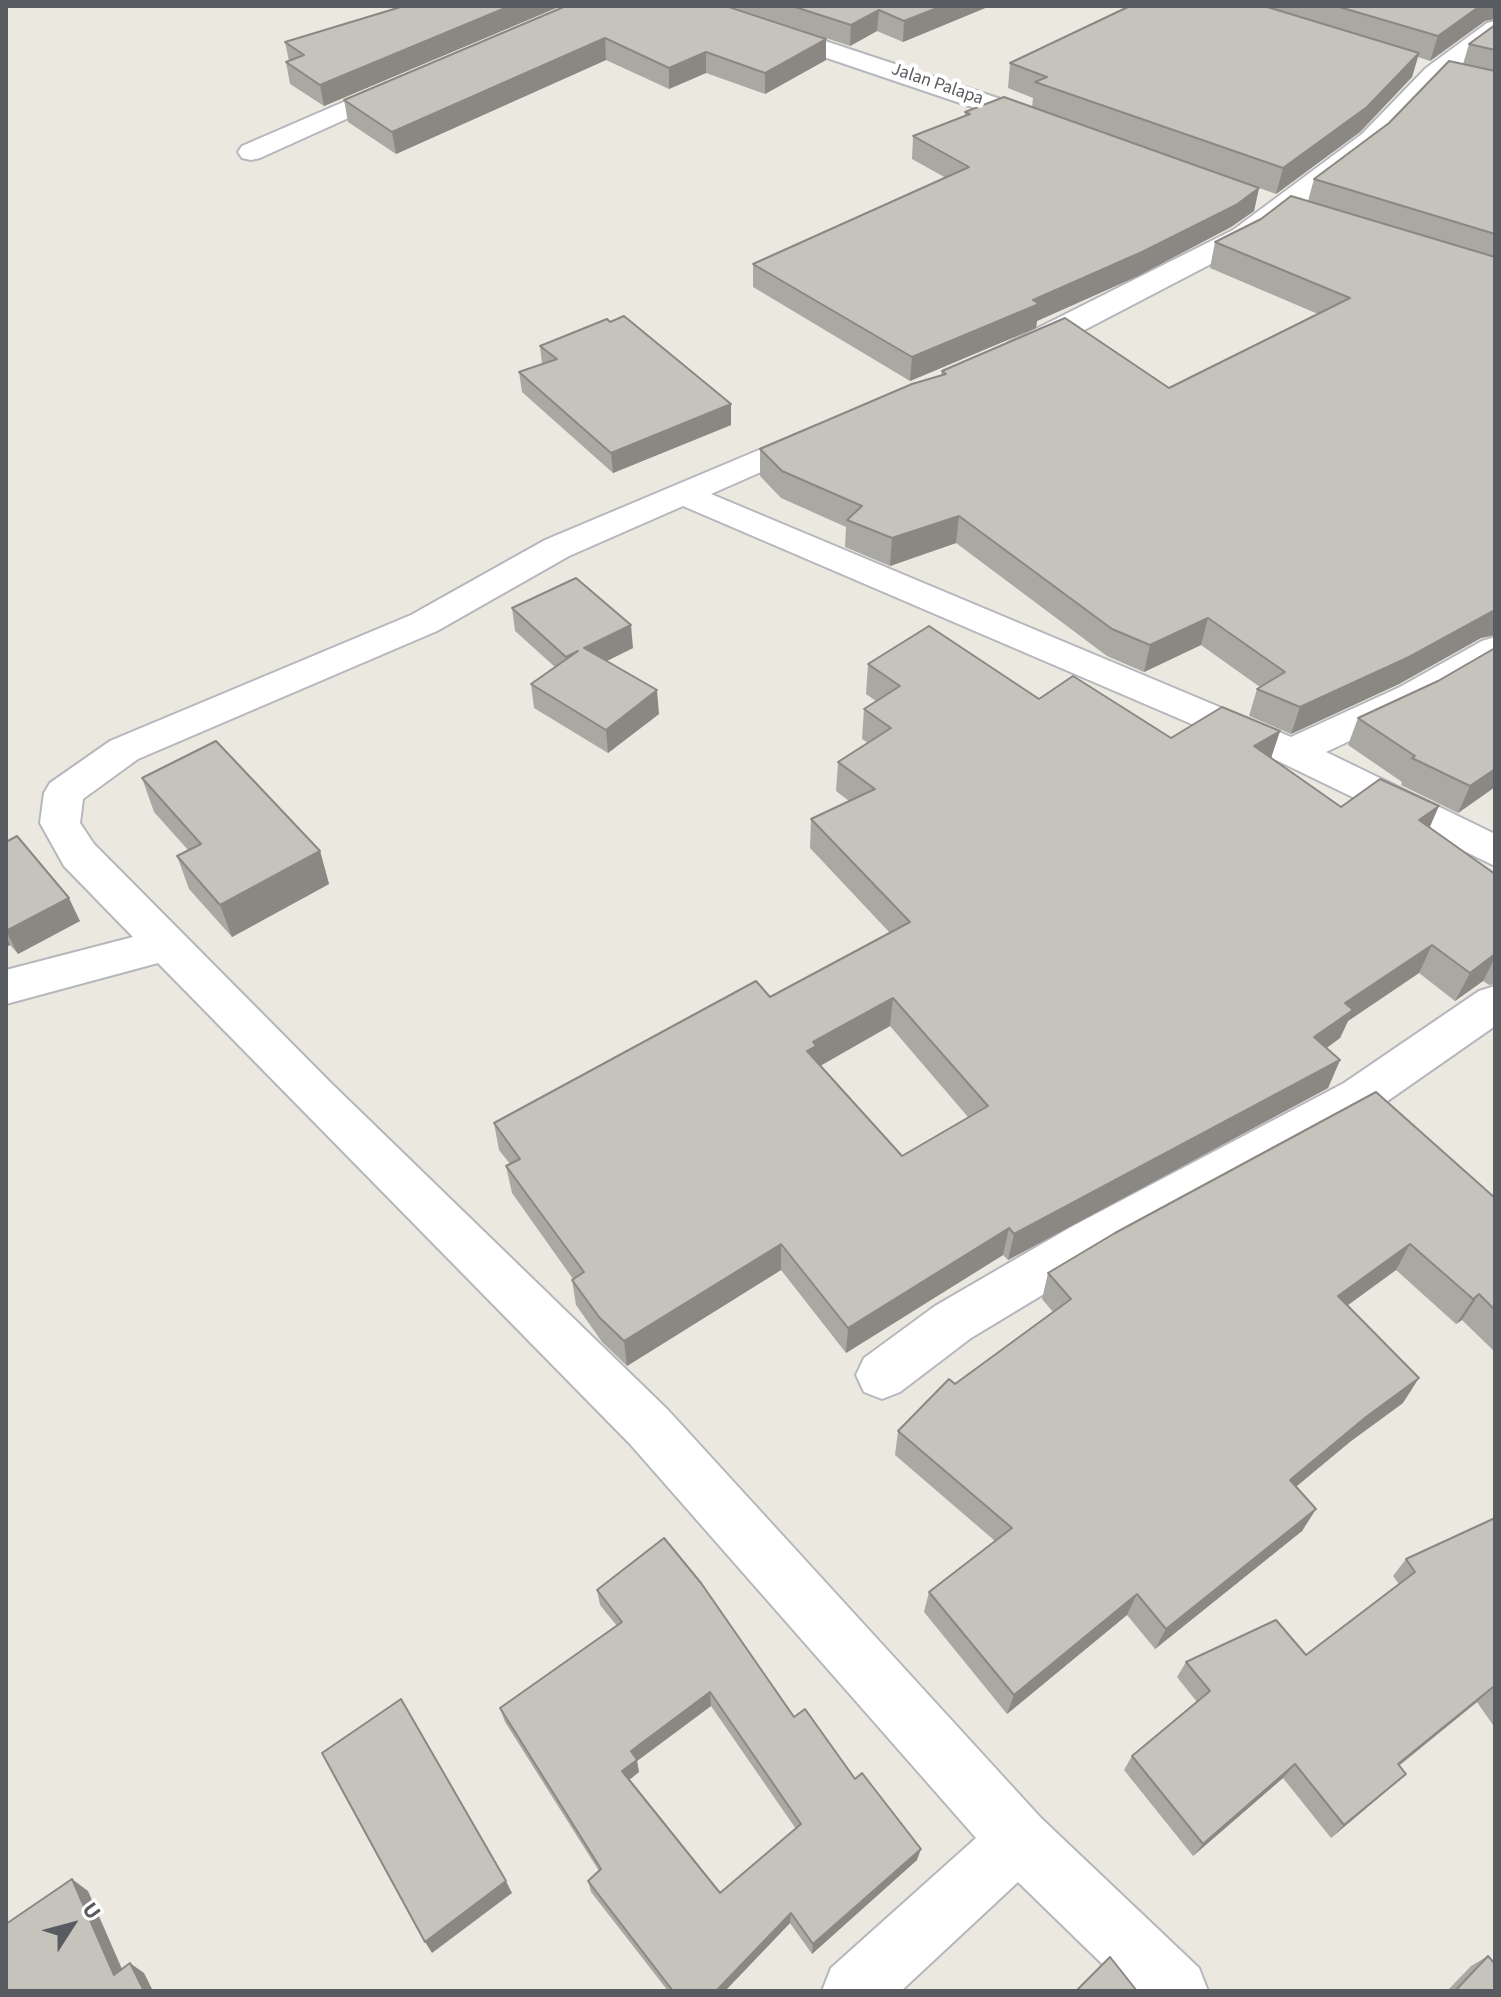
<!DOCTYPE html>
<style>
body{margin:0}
#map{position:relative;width:1501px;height:1997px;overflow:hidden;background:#ebe9df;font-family:"Source Sans 3",sans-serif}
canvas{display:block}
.frame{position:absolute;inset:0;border:8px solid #585b60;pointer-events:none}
.north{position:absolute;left:32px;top:1885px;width:80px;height:80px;-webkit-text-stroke:6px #fff;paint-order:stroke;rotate:54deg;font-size:22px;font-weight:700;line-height:32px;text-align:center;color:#585b60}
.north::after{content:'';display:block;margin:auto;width:28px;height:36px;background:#585b60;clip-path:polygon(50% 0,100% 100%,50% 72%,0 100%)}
</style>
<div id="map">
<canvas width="1501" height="1997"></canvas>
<div class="frame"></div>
<div class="north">U</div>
</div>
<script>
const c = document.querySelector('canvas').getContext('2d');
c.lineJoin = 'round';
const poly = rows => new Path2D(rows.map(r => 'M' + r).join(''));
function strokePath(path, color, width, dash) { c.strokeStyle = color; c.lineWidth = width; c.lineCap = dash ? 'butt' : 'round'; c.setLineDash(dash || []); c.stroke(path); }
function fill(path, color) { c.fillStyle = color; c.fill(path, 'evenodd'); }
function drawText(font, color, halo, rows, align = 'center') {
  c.font = font + ' "Source Sans 3",sans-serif'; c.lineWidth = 8; c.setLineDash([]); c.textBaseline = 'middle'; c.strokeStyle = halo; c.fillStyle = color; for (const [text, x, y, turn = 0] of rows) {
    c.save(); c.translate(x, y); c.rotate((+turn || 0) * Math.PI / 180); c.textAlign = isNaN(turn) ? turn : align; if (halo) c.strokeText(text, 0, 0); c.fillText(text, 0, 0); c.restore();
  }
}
const street = poly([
 [684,6,719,6,1055,117,1059,123,1055,129,1037,129,688,11,684,6],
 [1495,21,1495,40,1444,78,1380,146,1253,242,1069,338,1030,355,1019,358,1008,355,1004,349,1008,343,1233,230,1362,134,1426,68,1487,23,1495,21],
 [399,78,408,81,412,86,408,91,260,158,251,160,242,158,238,152,242,146,399,78],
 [816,426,827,429,832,436,827,443,711,494,1291,737,1400,687,1482,641,1495,637,1495,665,1426,705,1326,752,1495,834,1495,866,1278,761,683,506,569,556,437,631,138,759,83,799,80,823,94,844,332,1084,668,1410,1041,1818,1199,1968,1208,1991,1130,1991,1018,1882,901,1991,822,1991,831,1968,976,1838,630,1444,158,963,6,1004,6,970,133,937,64,866,40,823,44,793,50,783,110,741,411,615,545,540,816,426],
 [1495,986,1495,1026,1376,1109,1105,1257,971,1338,900,1392,882,1399,864,1392,856,1375,864,1358,935,1306,1071,1227,1344,1083,1479,991,1495,986]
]);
strokePath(street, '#b5b7bc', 4);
fill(street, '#fff');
fill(poly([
 [404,6,561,6,324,106,290,84,286,62,289,61,285,42],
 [566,6,826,60,765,94,706,73,669,89,606,60,396,154,348,122,344,100],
 [729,6,990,6,903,42,877,31,850,46],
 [1130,6,1495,6,1485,21,1430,61,1418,57,1412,77,1360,132,1276,194,1032,107,1033,98,1008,88,1010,63],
 [1495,25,1495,635,1481,638,1399,684,1291,734,1249,716,1257,689,1260,687,1201,645,1144,672,1107,656,956,543,890,566,845,547,846,527,781,498,760,476,760,449,941,375,942,371,1169,388,1318,314,1210,268,1215,242,1308,201,1314,179,1389,123,1463,64,1469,44],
 [965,112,1259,188,1254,211,1231,227,1138,276,1037,321,1036,328,910,381,753,287,753,264,946,178,912,159,913,136,965,116],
 [540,346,731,404,731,425,613,473,522,392,519,372,542,364],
 [512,608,633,648,607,661,659,714,608,753,534,708,531,684,555,667,515,631],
 [1495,648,1495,787,1458,813,1401,785,1402,782,1348,745,1358,718,1438,681],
 [868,664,1039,699,1171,738,1280,731,1271,758,1341,807,1429,827,1495,874,1495,984,1489,985,1483,981,1455,1001,1419,973,1348,1021,1340,1038,1327,1048,1340,1060,1328,1088,1008,1260,1003,1255,846,1353,781,1270,627,1366,602,1342,576,1305,572,1280,573,1279,512,1193,506,1166,510,1164,499,1150,494,1123,770,997,890,933,810,848,811,819,849,801,836,791,838,762,868,743,862,739,864,709,876,701,866,694],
 [890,1026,968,1117,902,1156,820,1065],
 [142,778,320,851,329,884,232,937,189,889,177,856,188,850,154,812],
 [6,842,80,921,18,954,10,945,6,947],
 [1495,1198,1495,1352,1462,1320,1456,1324,1396,1270,1347,1305,1403,1403,1351,1441,1296,1487,1316,1509,1302,1531,1155,1649,1127,1615,1007,1714,924,1612,929,1592,995,1541,895,1455,898,1431,955,1384,1053,1312,1042,1299,1048,1273],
 [1495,1518,1495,1728,1477,1702,1399,1766,1406,1774,1391,1787,1331,1838,1283,1778,1193,1856,1124,1770,1132,1756,1197,1702,1177,1677,1186,1662,1306,1655,1399,1584,1393,1576,1406,1559],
 [597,1590,794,1717,855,1779,917,1860,812,1954,790,1923,725,1991,668,1991,591,1892,588,1881,599,1871,505,1722,500,1708,617,1626,600,1605],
 [711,1706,796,1829,720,1893,629,1780,639,1772,637,1761],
 [1488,1956,1495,1991,1447,1991,1471,1966]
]), '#aaa8a2');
fill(poly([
 [510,6,561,6,324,106,320,85],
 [942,6,990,6,903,42,904,21],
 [1480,6,1495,6,1495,19,1485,21,1430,61,1438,36],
 [879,10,877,31,850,46,851,25],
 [605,38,606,60,396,154,392,132],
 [826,39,826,60,765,94,765,73],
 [706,52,706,73,669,89,669,68],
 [1419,53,1412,77,1360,132,1276,194,1283,168],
 [1259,188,1254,211,1231,227,1138,276,1037,321,1036,328,910,381,912,357],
 [731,404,731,425,613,473,611,453],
 [959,516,956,543,890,566,892,538],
 [1495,610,1495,635,1481,638,1399,684,1291,734,1300,707],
 [1208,618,1201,645,1144,672,1150,645],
 [631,625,633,648,586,671,584,648],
 [657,690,659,714,608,753,606,730],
 [1280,731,1270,761,1254,746],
 [1495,769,1495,787,1458,813,1470,786],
 [1439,806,1426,836,1419,820],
 [320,851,329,884,232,937,220,905],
 [69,898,80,921,18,954,6,931],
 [6,937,10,945,6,947],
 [1432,945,1419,973,1348,1021,1340,1038,1302,1065,1314,1037,1345,1003],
 [1495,954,1495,958,1483,981,1455,1001,1470,973],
 [893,998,890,1026,815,1069,807,1051,813,1042],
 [1340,1060,1328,1088,1008,1260,1014,1234],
 [1009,1228,1003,1255,846,1353,848,1328],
 [781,1244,781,1270,627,1366,624,1341],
 [1410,1244,1396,1270,1325,1322,1338,1296],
 [1479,1294,1462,1320,1456,1324,1473,1299],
 [1419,1378,1403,1403,1351,1441,1276,1503,1290,1480,1366,1417],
 [1316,1509,1302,1531,1155,1649,1166,1629],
 [1137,1594,1127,1615,1007,1714,1014,1695],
 [1493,1687,1477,1702,1383,1778,1398,1764],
 [710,1692,711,1706,637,1761,639,1772,624,1784,622,1771,631,1751],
 [1295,1764,1283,1778,1193,1856,1203,1844],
 [1406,1774,1391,1787,1331,1838,1344,1825],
 [921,1849,917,1860,812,1954,813,1944],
 [72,1879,88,1891,129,1985,114,1975],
 [506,1881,512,1893,432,1953,425,1942],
 [791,1913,790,1923,725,1991,716,1991],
 [130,1963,144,1973,153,1991,144,1991]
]), '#8b8884');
const building = poly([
 [404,6,510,6,320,85,286,62,304,55,285,42,404,6],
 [566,6,726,6,826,39,765,73,706,52,669,68,605,38,392,132,344,100,566,6],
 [792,6,942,6,904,21,879,10,851,25,792,6],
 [1130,6,1264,6,1419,53,1367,107,1283,168,1035,82,1047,77,1010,63,1130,6],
 [1336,6,1480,6,1438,36,1336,6],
 [1495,25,1495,50,1469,44,1495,25],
 [1449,61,1495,71,1495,234,1314,179,1389,123,1449,61],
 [1004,97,1259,188,1236,205,1142,252,1033,300,1039,304,912,357,753,264,969,167,913,136,970,114,965,112,1004,97],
 [1291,196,1495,257,1495,610,1409,657,1300,707,1257,689,1285,672,1208,618,1150,645,1112,629,959,516,892,538,847,520,862,506,782,471,760,449,912,384,946,374,942,371,1065,318,1169,388,1350,298,1215,242,1261,219,1291,196],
 [624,316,731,404,611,453,519,372,557,359,540,346,607,319,610,322,624,316],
 [576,578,631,625,584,648,657,690,606,730,531,684,578,651,566,657,512,608,576,578],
 [929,626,1039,699,1073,676,1171,738,1222,707,1280,731,1254,746,1341,807,1380,779,1439,806,1419,820,1495,874,1495,954,1470,973,1432,945,1345,1003,1353,1010,1314,1037,1340,1060,1014,1234,1009,1228,848,1328,781,1244,624,1341,599,1317,572,1280,584,1272,506,1166,520,1159,494,1123,756,981,770,997,910,922,811,819,875,789,838,762,891,728,864,709,900,686,868,664,929,626],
 [893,998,988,1106,902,1156,807,1051,816,1046,813,1042,893,998],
 [1495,648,1495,769,1470,786,1412,758,1415,756,1358,718,1438,681,1495,648],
 [216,741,320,851,220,905,177,856,201,844,142,778,216,741],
 [17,836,69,898,6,931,6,842,17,836],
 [1376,1092,1495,1198,1495,1310,1479,1294,1473,1299,1410,1244,1338,1296,1419,1378,1366,1417,1290,1480,1316,1509,1166,1629,1137,1594,1014,1695,929,1592,1012,1528,898,1431,949,1379,955,1384,1071,1299,1048,1273,1115,1233,1376,1092],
 [1495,1518,1495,1690,1493,1687,1398,1764,1406,1774,1344,1825,1295,1764,1203,1844,1132,1756,1210,1691,1186,1662,1276,1620,1306,1655,1415,1572,1406,1559,1495,1518],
 [664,1538,701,1583,794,1717,805,1709,855,1779,862,1773,921,1849,813,1944,791,1913,716,1991,673,1991,588,1881,601,1869,500,1708,622,1622,597,1590,664,1538],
 [710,1692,801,1824,720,1893,622,1771,637,1760,631,1751,710,1692],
 [401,1699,506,1881,425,1942,322,1753,401,1699],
 [72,1879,114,1975,130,1963,144,1991,6,1991,6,1924,72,1879],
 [1488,1956,1495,1964,1495,1991,1455,1991,1488,1956],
 [1110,1957,1137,1991,1076,1991,1110,1957]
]);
fill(building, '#c6c3bc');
strokePath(building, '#8b8884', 2);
drawText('18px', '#585b60', '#fff', [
 ["Jalan Palapa",937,85,19]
]);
</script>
